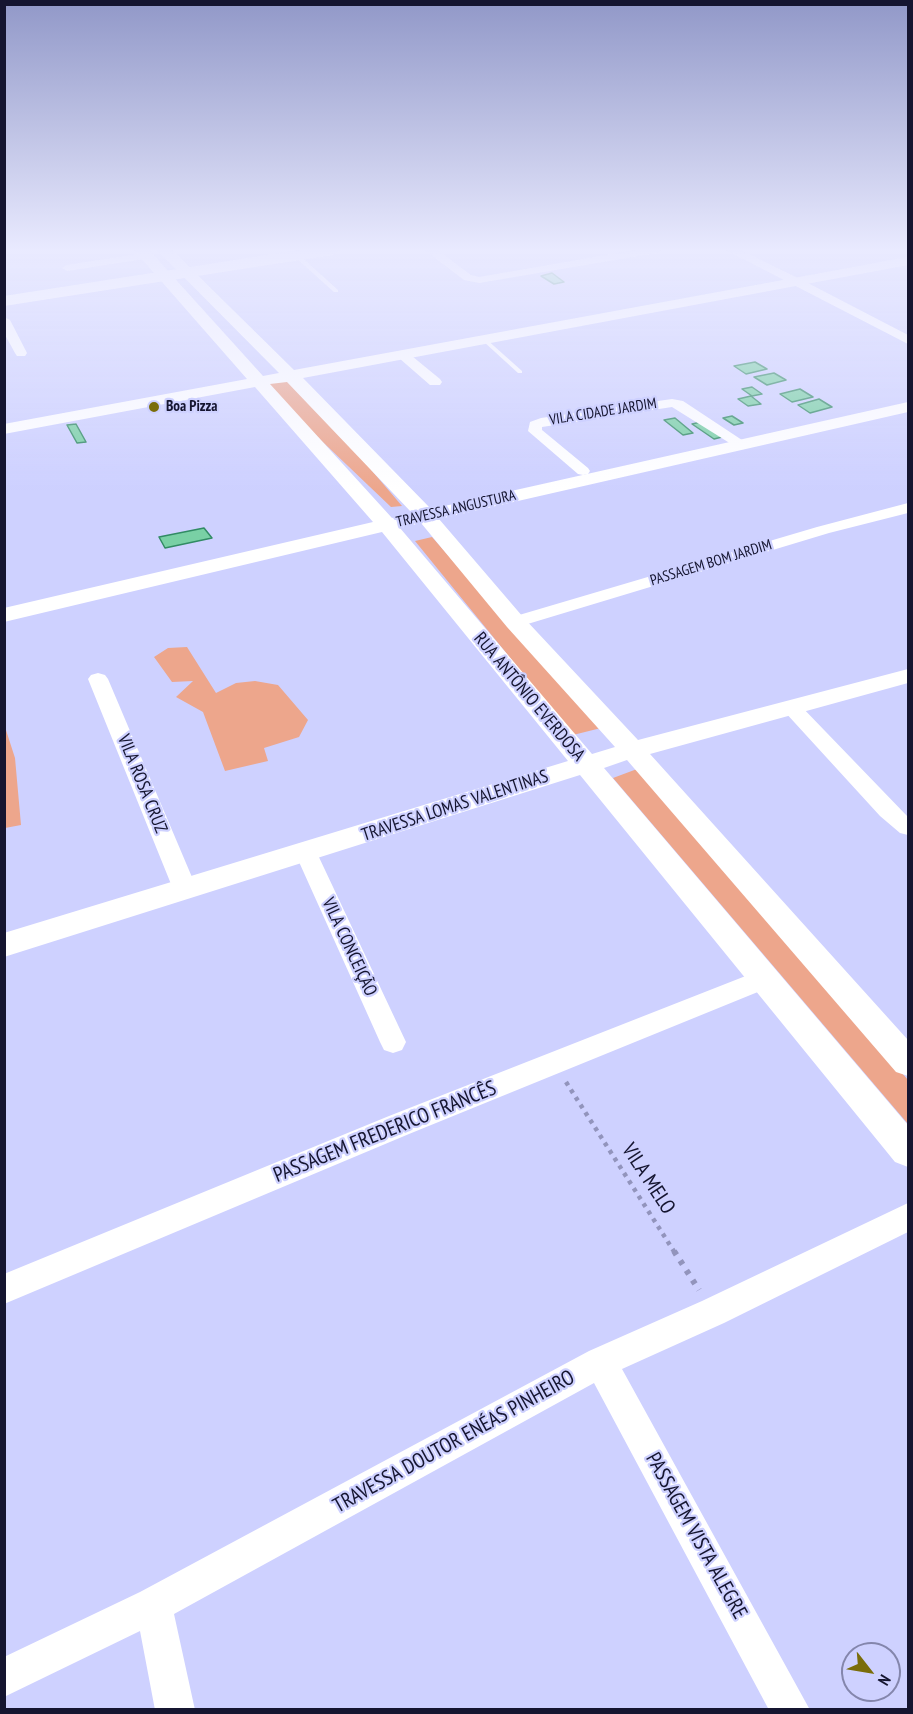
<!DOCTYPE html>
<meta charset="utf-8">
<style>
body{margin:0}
#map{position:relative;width:913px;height:1714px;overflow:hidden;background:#ced1ff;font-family:"PT Sans Narrow",sans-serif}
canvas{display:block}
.frame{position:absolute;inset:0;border:6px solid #151530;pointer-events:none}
.north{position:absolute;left:841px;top:1642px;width:60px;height:60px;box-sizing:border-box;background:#ced1ff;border:2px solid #8486ac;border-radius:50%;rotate:121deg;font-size:16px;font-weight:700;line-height:24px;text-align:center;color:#151530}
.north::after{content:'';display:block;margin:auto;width:21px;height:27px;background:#7a6d0a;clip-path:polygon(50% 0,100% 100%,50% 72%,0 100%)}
</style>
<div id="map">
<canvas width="913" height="1714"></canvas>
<div class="frame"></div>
<div class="north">N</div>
</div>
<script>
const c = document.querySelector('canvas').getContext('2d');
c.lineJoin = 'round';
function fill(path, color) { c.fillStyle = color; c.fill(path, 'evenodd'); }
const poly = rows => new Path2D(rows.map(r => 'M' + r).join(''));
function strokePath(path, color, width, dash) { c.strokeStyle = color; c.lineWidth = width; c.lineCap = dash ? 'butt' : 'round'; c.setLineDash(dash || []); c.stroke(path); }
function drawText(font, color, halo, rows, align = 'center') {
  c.font = font + ' "PT Sans Narrow",sans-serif'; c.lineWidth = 4.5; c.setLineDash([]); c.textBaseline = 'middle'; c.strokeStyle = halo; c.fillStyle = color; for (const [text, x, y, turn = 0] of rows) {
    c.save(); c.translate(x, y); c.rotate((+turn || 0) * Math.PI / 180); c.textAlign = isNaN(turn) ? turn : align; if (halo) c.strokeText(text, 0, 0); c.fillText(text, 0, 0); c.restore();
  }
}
fill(poly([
 [293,378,402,506,391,507,263,385],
 [432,537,601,728,573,735,415,541],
 [187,647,216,693,236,683,255,681,278,685,308,720,299,737,264,748,268,761,225,771,203,712,176,697,193,681,172,682,154,657,168,648],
 [5,727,15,758,21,825,5,828],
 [637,769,908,1080,908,1124,613,778]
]), '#eda68c');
const building = poly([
 [552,273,564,282,554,284,541,276,552,273],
 [755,362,767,369,746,374,734,366,755,362],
 [774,373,786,380,767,385,754,377,774,373],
 [752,387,762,394,752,396,742,389,752,387],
 [800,389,813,397,792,402,780,394,800,389],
 [751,396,761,404,748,406,738,399,751,396],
 [819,399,832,407,810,413,798,405,819,399],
 [732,416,743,423,734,425,723,418,732,416],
 [675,418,693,433,683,435,664,420,675,418],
 [701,422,722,437,714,439,692,424,701,422],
 [76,424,86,442,77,443,67,425,76,424],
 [204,528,212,538,165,548,159,537,204,528]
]);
fill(building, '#79d0a5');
strokePath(building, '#318b64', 1.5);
strokePath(poly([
 [566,1082,675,1253]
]), '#9294bc', 4.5, [4, 5]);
strokePath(poly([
 [674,1251,699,1290]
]), '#9294bc', 6, [4.5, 7]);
fill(poly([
 [295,255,299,255,338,290,338,292,334,292,295,257,295,255],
 [485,338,522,371,522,373,518,373,483,341,482,340,485,338]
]), '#fff');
fill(poly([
 [425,250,437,250,471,275,479,277,636,250,661,250,656,253,479,283,464,280,425,250],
 [726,250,740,250,802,280,908,335,908,344,726,250],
 [146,253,150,254,150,258,67,271,62,268,67,265,146,253],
 [4,317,10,320,27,353,25,356,17,356,15,353,4,333,4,317],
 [403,351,407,352,440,379,442,382,440,385,430,385,399,358,397,355,399,352,403,351],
 [672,399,683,401,748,444,746,447,736,447,672,407,542,427,542,430,588,468,590,471,588,474,583,475,578,474,528,431,530,422,541,418,672,399],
 [908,503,908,513,829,533,521,626,509,626,506,622,509,618,817,527,908,503],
 [98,673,105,675,108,679,197,889,193,895,185,897,177,895,173,889,88,679,91,675,98,673],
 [791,701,798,703,908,817,908,835,900,833,880,816,784,711,781,707,784,703,791,701],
 [306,845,314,847,317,853,406,1042,402,1050,393,1053,384,1050,380,1042,295,853,298,847,306,845],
 [766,968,775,971,778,978,775,985,409,1134,4,1304,4,1274,389,1116,766,968],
 [908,1203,908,1232,724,1323,622,1369,810,1710,769,1710,594,1383,174,1614,195,1710,155,1710,140,1631,4,1697,4,1657,140,1592,589,1351,702,1301,908,1203]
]), '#fff');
fill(poly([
 [134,250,149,250,263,376,279,373,157,250,172,250,294,370,908,257,908,265,303,378,431,509,908,402,908,412,439,519,523,617,638,740,908,669,908,683,650,754,908,1040,908,1076,896,1072,627,760,604,768,908,1125,908,1167,895,1162,580,775,4,957,4,933,568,761,382,532,4,622,4,608,373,522,255,387,4,434,4,424,247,379,134,250],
 [287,382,412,513,392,518,270,384,287,382],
 [421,523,507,627,615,747,592,754,400,528,421,523]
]), '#fff');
fill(poly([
 [300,250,340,250,332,255,4,306,4,296,300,250]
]), '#fff');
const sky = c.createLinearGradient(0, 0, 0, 490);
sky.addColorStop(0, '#9198c8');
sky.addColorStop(0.51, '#e9eaff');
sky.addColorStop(1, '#e9eaff00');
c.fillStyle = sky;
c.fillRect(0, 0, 913, 490);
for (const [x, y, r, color] of [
 [154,407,6,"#7a6d0a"]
]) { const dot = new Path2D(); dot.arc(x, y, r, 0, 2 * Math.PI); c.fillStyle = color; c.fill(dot); strokePath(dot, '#ced1ff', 2); }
drawText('bold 15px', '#151530', '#ced1ff', [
 ["Boa Pizza",166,407]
], 'left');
drawText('15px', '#151530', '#ced1ff', [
 ["VILA CIDADE JARDIM",603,412,-9],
 ["TRAVESSA ANGUSTURA",456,509,-13],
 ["PASSAGEM BOM JARDIM",711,563,-17]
]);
drawText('18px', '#151530', '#ced1ff', [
 ["RUA ANTÔNIO EVERDOSA",529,697,50],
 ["VILA ROSA CRUZ",142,784,68],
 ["TRAVESSA LOMAS VALENTINAS",455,806,-18],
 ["VILA CONCEIÇÃO",349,947,65]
]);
drawText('21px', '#151530', '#ced1ff', [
 ["PASSAGEM FREDERICO FRANCÊS",385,1132,-22],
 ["VILA MELO",648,1179,57],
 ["TRAVESSA DOUTOR ENÉAS PINHEIRO",454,1442,-29],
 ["PASSAGEM VISTA ALEGRE",696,1536,61]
]);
</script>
